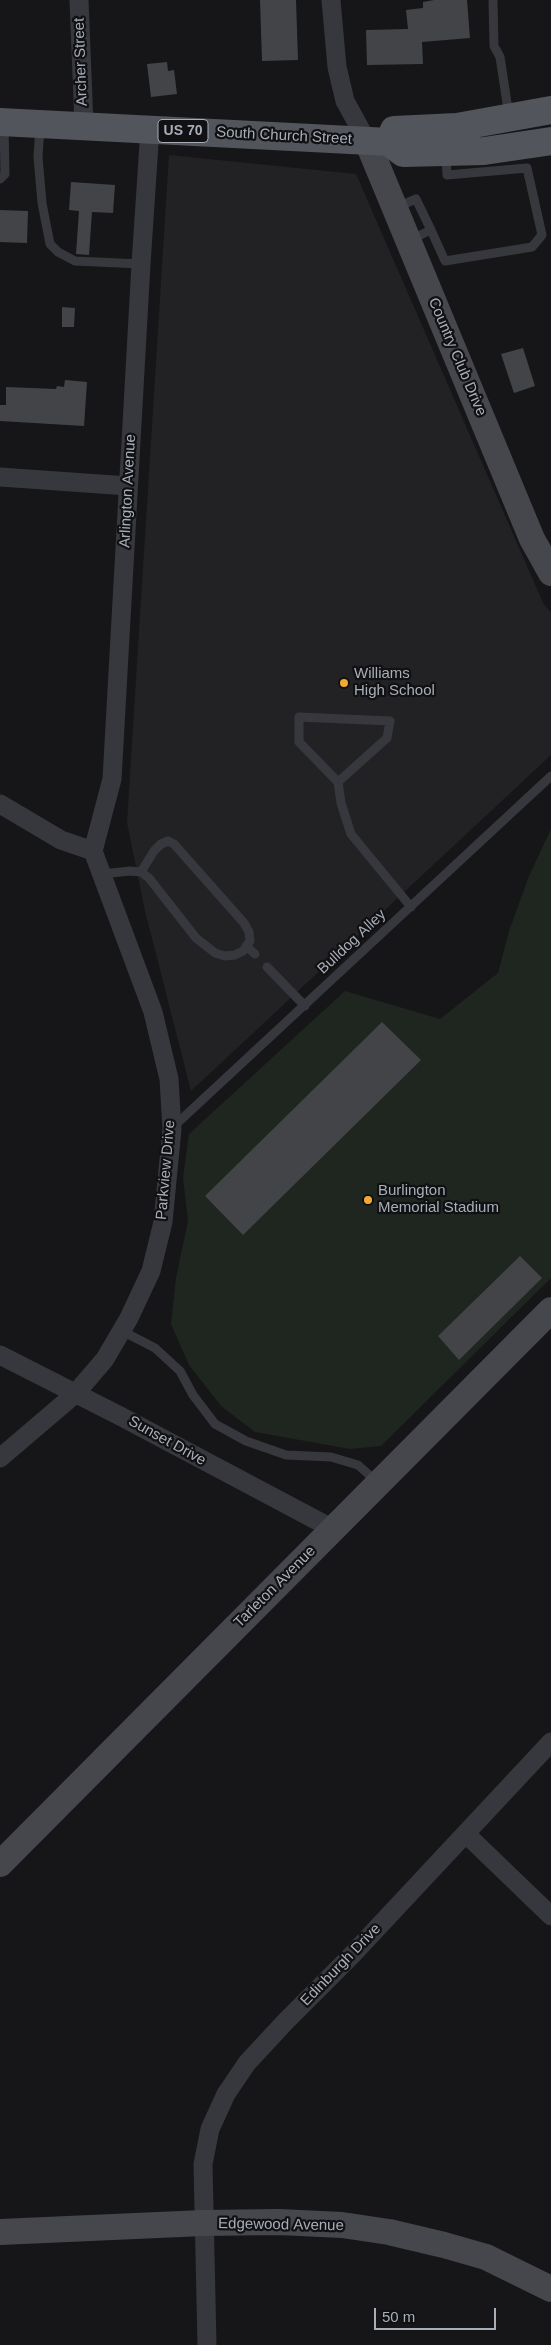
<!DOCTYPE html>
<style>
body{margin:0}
#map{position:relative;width:551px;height:2345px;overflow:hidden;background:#161618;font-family:Helvetica,sans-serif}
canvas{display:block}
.scale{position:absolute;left:374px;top:2308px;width:122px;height:22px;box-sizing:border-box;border:2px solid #a8aeb8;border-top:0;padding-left:6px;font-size:15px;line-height:18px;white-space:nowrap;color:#a8aeb8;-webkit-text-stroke:4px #111113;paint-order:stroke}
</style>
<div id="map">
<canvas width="551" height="2345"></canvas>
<div class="scale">50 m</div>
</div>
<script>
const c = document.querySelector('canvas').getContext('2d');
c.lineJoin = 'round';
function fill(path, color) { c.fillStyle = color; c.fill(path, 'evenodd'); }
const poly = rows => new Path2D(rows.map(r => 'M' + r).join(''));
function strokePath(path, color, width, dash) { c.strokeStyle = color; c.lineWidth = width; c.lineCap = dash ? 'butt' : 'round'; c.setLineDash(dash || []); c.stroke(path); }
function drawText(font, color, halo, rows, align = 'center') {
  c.font = font + ' Helvetica,sans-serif'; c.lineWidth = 4.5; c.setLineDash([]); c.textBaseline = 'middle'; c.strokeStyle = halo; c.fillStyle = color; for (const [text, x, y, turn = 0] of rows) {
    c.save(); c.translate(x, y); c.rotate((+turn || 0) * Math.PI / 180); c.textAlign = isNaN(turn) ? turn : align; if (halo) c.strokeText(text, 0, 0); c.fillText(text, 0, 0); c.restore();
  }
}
fill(poly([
 [169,155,356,174,544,605,551,612,551,755,191,1091,145,911,127,823]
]), '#222225');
fill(poly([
 [551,829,551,1278,381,1446,350,1449,255,1432,221,1406,189,1365,171,1324,176,1278,188,1221,183,1178,189,1134,345,991,440,1019,498,973,509,931,529,876]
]), '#1e261f');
fill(poly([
 [260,0,296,0,298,60,262,61],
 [434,0,467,0,470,38,422,42,423,64,367,65,366,30,408,29,406,10,423,8,423,2],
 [167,62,168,71,174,70,177,94,151,97,147,64],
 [71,182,115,185,113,213,92,212,89,255,76,254,79,211,69,210],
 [0,210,28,211,27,243,0,242],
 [62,307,75,308,74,327,62,327],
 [523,348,535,386,514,393,501,354],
 [65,380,87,382,84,426,0,421,0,405,6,405,6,387,56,389,57,386,64,387],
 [382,1022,421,1060,243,1235,205,1196],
 [520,1256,542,1278,459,1360,438,1336]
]), '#424448');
strokePath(poly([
 [493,0,494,46,500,57,509,116],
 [40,126,38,157,42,203,50,244,58,252,75,261,141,264],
 [0,179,5,174,4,125],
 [397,207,416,199,431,230,410,240],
 [431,230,445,261,532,247,542,235,527,168,447,175,446,155],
 [338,782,387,738,390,721,299,717,299,742,338,782,341,803,351,834,411,907],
 [102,874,130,871,141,872,149,878,196,938,215,953,225,956,235,955,243,951,250,941,249,932,244,923,174,844,168,841,161,844,154,851,141,872],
 [246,946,255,954],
 [267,967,305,1006],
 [172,1128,551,776],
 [122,1331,155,1348,180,1371,193,1395,215,1424,246,1441,286,1455,331,1457,358,1465,376,1481]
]), '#37383d', 9);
strokePath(poly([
 [79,0,84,125],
 [331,0,337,67,345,101,367,141],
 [0,477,128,486],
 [0,804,61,840,93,851,153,1012,169,1079,172,1129,163,1222,151,1271,129,1318,105,1359,75,1394,0,1458],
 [93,851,112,779,141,264,150,129],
 [0,1355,122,1417,333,1529],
 [466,1834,551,1916],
 [207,2345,203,2164,210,2129,226,2094,247,2063,286,2021,351,1956,551,1742]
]), '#37383d', 19);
strokePath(poly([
 [367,141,532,539,551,573],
 [0,1864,551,1310],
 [0,2232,203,2223,279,2222,342,2225,389,2232,444,2245,486,2257,551,2289]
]), '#45474d', 26);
strokePath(poly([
 [0,122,389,142,403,153,484,151,551,141],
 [389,142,394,130,457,127,551,110]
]), '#53555c', 28);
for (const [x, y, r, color] of [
 [344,683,5,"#f2aa34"],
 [368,1200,5,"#f2aa34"]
]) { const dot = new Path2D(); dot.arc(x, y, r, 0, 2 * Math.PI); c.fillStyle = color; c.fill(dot); strokePath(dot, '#111113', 2); }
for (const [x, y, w] of [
 [183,131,50]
]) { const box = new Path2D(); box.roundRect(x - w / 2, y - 11.5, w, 23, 4); c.fillStyle = '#111113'; c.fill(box); strokePath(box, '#a8aeb8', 1); }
drawText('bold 14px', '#a8aeb8', null, [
 ["US 70",183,131]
]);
drawText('15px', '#a8aeb8', '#111113', [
 ["Archer Street",81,62,-92],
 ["South Church Street",284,136,3],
 ["Country Club Drive",457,357,67],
 ["Arlington Avenue",128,491,-87],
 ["Bulldog Alley",352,942,-43],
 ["Parkview Drive",166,1170,-85],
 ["Sunset Drive",167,1441,29],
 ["Tarleton Avenue",275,1587,-45],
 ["Edinburgh Drive",341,1965,-46],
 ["Edgewood Avenue",281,2225,1]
]);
drawText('15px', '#a8aeb8', '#111113', [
 ["Williams",354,674],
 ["High School",354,691],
 ["Burlington",378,1191],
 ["Memorial Stadium",378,1208]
], 'left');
</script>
